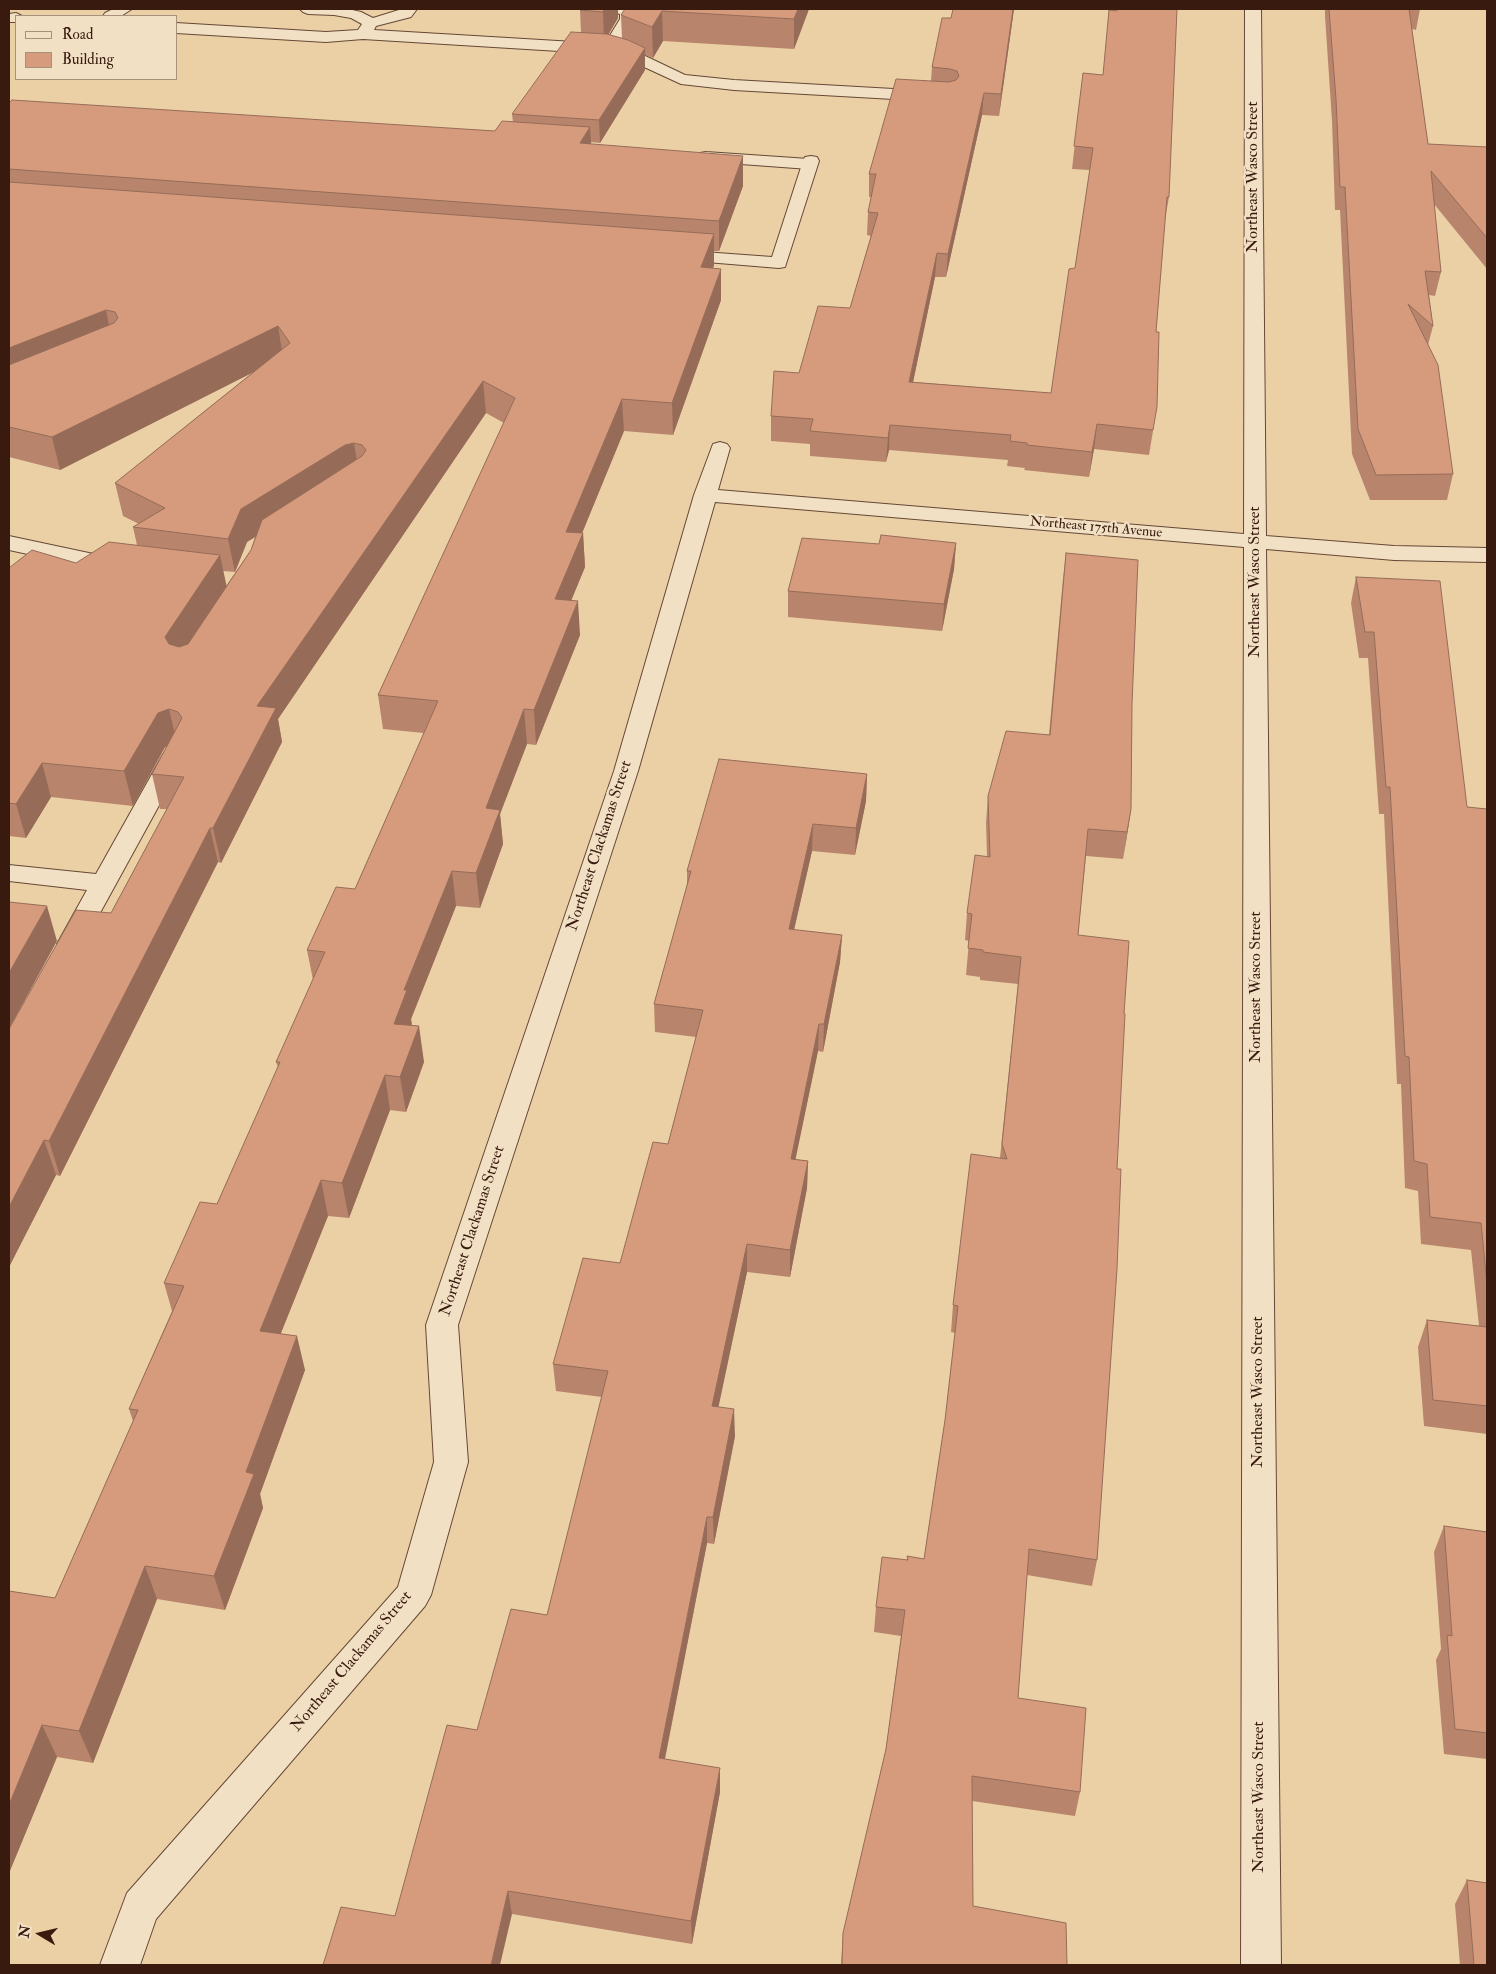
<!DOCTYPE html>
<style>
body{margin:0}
#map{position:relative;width:1496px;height:1974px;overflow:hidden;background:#ebd0a6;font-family:"IM FELL Double Pica",serif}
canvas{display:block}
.frame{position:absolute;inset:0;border:10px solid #381a0f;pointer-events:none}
.legend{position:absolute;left:15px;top:15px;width:162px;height:65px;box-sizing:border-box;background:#f2e0c5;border:1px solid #a8917c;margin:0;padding:6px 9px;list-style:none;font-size:15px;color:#381a0f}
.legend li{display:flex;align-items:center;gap:10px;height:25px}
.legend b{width:25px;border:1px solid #a8917c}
.north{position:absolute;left:15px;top:1909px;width:50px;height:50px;-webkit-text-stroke:4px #f2e0c5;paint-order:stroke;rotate:279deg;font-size:14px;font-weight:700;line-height:20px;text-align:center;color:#381a0f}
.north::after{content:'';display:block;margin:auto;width:18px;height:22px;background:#381a0f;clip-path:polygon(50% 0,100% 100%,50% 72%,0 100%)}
</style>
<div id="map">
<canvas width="1496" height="1974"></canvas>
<div class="frame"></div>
<ul class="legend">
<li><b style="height:6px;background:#f2e0c5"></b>Road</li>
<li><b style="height:14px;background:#d69b7d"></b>Building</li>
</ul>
<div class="north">N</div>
</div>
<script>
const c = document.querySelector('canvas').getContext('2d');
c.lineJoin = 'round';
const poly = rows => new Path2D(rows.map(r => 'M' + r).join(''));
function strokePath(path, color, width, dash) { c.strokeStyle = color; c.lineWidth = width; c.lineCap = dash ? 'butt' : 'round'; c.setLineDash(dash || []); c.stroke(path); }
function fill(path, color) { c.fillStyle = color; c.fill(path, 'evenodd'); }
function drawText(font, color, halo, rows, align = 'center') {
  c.font = font + ' "IM FELL Double Pica",serif'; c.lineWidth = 4.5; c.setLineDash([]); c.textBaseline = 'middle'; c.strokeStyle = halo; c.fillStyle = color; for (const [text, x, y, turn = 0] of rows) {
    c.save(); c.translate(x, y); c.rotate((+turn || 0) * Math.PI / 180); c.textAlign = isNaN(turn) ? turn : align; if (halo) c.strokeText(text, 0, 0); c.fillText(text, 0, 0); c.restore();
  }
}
const lane = poly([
 [113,9,132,9,121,16,103,16,105,13,113,9],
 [300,9,348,9,361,12,373,18,402,9,417,9,411,17,376,26,374,30,608,44,606,42,620,19,620,14,614,12,611,9,632,9,636,14,636,19,619,45,616,46,641,54,685,75,734,80,929,91,935,93,937,96,935,99,929,101,734,90,681,84,629,60,608,54,363,39,326,42,176,33,176,23,326,32,358,30,362,24,351,18,334,15,308,14,303,12,300,9],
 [16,13,22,16,16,16,16,22,9,22,9,14,16,13],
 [706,152,809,159,815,160,817,164,815,168,809,169,700,161,698,157,700,153,706,152],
 [9,536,117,559,125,561,128,566,125,571,117,573,9,550,9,536],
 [173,750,182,753,185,758,83,944,80,950,70,953,60,950,57,944,87,890,9,881,9,865,96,874,161,758,164,753,173,750]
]);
const street = poly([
 [1245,9,1261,9,1266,536,1394,546,1487,548,1487,562,1394,560,1266,549,1281,1965,1241,1965,1244,547,715,502,638,771,458,1325,468,1462,431,1595,425,1606,156,1919,140,1965,100,1965,127,1893,398,1587,434,1462,426,1325,614,771,694,495,713,444,720,442,727,444,730,448,718,490,1244,534,1245,9],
 [811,156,817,157,819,161,785,267,779,268,670,259,667,255,670,251,676,250,772,257,803,161,805,157,811,156]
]);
strokePath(lane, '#654835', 2);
strokePath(street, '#654835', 2);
fill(lane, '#f2e0c5');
fill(street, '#f2e0c5');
fill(poly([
 [618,9,618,18,608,35,622,38,621,15,625,9,809,9,794,49,663,41,653,58,645,55,645,70,600,143,591,142,591,144,743,186,719,251,714,251,714,265,713,268,721,300,673,435,624,431,582,533,583,533,585,567,571,600,580,635,536,745,527,744,500,814,503,844,480,908,456,906,411,1019,412,1026,424,1062,406,1112,390,1110,349,1218,328,1216,281,1333,305,1370,260,1494,263,1508,225,1610,157,1599,93,1763,57,1757,9,1873,9,1591,55,1598,133,1421,129,1409,172,1311,164,1283,217,1204,278,1067,276,1062,313,980,307,950,355,889,424,733,383,729,378,695,504,423,486,413,278,719,282,742,221,863,218,862,60,1176,56,1175,9,1267,9,1029,111,913,167,809,160,809,152,774,166,747,165,747,133,806,51,797,26,838,9,836,9,568,76,563,137,545,133,527,139,524,123,516,115,483,252,373,60,470,9,457,9,103,495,131,513,122,512,114,581,33,580,10],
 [255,537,251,550,226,586,223,571,235,572,247,542],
 [1014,9,999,116,982,115,946,277,935,277,913,382,1051,393,1075,268,1090,170,1072,169,1083,73,1169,197,1165,220,1156,332,1153,431,1149,455,1094,449,1089,477,1024,470,1025,468,1007,466,1008,460,889,450,886,462,810,456,810,444,771,441,771,416,799,373,850,308,871,236,867,235,868,212,872,197,869,197,869,174,931,81,932,67,951,18],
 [1325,9,1420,9,1416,30,1412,29,1428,144,1487,147,1487,269,1434,204,1441,272,1435,296,1429,295,1433,326,1428,345,1453,474,1447,500,1370,500,1352,454,1340,210,1335,210,1332,121,1325,16],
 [956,543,954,569,942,631,788,617,788,591,879,544],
 [1066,553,1132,704,1131,809,1123,859,1086,856,1078,935,1124,1014,1097,1560,1092,1586,1027,1575,1018,1698,1080,1792,1075,1816,972,1801,973,1906,1067,1965,841,1965,843,1933,886,1749,901,1636,874,1632,876,1607,907,1560,907,1556,924,1559,945,1420,955,1333,951,1332,953,1305,1000,1158,1018,984,980,980,980,977,966,975,969,941,965,940,967,913,987,856,986,823,988,796,1049,735,1063,579],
 [1356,577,1467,807,1487,809,1487,1434,1424,1426,1418,1347,1427,1320,1479,1326,1471,1250,1421,1244,1418,1191,1405,1188,1401,1084,1397,1084,1384,814,1379,814,1368,658,1359,658,1351,603],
 [867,774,866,801,855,855,812,851,794,930,842,935,840,962,823,1052,818,1051,795,1159,808,1161,807,1188,790,1277,747,1272,718,1407,735,1436,714,1544,707,1543,665,1759,720,1792,692,1944,512,1914,395,1916,477,1730,547,1615,602,1397,556,1391,553,1364,620,1263,668,1144,696,1037,655,1032,654,1004,687,886,687,871],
 [1444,1526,1487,1532,1487,1759,1444,1754,1436,1660,1441,1649,1434,1552],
 [1467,1880,1487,1965,1460,1965,1455,1904]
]), '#b8856c');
fill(poly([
 [604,9,618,9,618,18,604,42,603,12],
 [798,9,809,9,794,49,794,19],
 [1013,9,1014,9,999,116,1001,94],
 [662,11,663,41,653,58,652,27],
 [645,48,645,70,600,143,599,120],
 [984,93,982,115,946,277,948,254],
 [590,127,592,156,580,143],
 [743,156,743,186,719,251,719,221],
 [714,234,714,265,702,298,701,267],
 [937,253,935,277,908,406,909,382],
 [721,269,721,300,673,435,672,403],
 [106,310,112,341,9,383,9,348],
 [278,326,283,357,60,470,52,437],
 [483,381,486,413,278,719,282,742,221,863,213,828,257,706],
 [622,399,624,431,569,565,566,532],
 [1097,424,1094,449,1089,477,1092,452],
 [890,425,889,450,886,462,888,438],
 [354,443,359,475,350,477,247,542,235,572,228,539,241,509,345,445],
 [583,533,585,567,558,633,555,599],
 [956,543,954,569,942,631,944,604],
 [220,555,227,588,172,671,165,637],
 [578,601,580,635,536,745,534,710],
 [169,709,177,743,165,747,133,806,124,771,158,713],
 [524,709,527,744,500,814,503,844,480,908,476,873,486,808],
 [42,763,51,797,26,838,16,804],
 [867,774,866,801,855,855,856,828],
 [1131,809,1127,836,1123,859,1127,832],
 [813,824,812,851,788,956,789,929],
 [210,828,218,862,60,1176,49,1141],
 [452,871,456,906,411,1019,412,1026,394,1024,404,990],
 [47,906,57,941,9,1029,9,973],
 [842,935,840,962,823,1052,824,1024],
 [819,1024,818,1051,790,1186,791,1159],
 [419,1026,424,1062,406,1112,400,1077],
 [385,1075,390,1110,349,1218,342,1183],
 [44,1140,56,1175,9,1267,9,1207],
 [808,1161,807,1188,790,1277,790,1250],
 [321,1180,328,1216,268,1365,260,1331],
 [747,1244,747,1272,713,1433,712,1406],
 [297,1336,305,1370,260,1494,263,1508,225,1610,214,1576,246,1472],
 [734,1409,735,1436,714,1544,713,1517],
 [707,1517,707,1543,660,1783,659,1758],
 [145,1566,157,1599,93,1763,79,1731],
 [42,1725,57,1757,9,1873,9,1805],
 [720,1768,720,1792,692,1944,691,1921],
 [508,1891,512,1914,500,1965,491,1965]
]), '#966c58');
const building = poly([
 [581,9,604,9,603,12,580,10,581,9],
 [625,9,798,9,794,19,662,11,652,27,621,15,625,9],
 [953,9,1013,9,1001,94,984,93,948,254,937,253,909,382,1051,393,1069,269,1075,268,1093,148,1074,146,1083,73,1103,75,1109,10,1117,11,1117,9,1177,9,1169,197,1167,197,1156,332,1159,332,1157,407,1153,430,1097,424,1092,452,1027,445,1027,443,1010,441,1011,435,890,425,888,438,810,431,813,419,771,416,774,371,799,373,818,306,850,308,878,213,868,212,876,174,869,174,896,79,949,82,956,80,959,76,957,71,950,69,932,67,942,18,951,18,953,9],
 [1329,9,1409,9,1428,144,1487,147,1487,238,1431,171,1441,272,1425,271,1433,326,1408,304,1438,365,1453,474,1376,475,1358,429,1345,187,1340,187,1336,99,1329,9],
 [571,32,607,34,628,40,645,48,599,120,512,114,571,32],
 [12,100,495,131,502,121,590,127,580,143,743,156,719,221,9,169,9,103,12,100],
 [9,182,714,234,701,267,721,269,672,403,622,399,566,532,583,533,555,599,578,601,534,710,524,709,486,808,500,810,476,873,452,871,404,990,407,990,394,1024,419,1026,400,1077,385,1075,342,1183,321,1180,260,1331,297,1336,246,1472,254,1474,214,1576,145,1566,79,1731,42,1725,9,1805,9,1591,55,1598,138,1410,129,1409,184,1286,164,1283,200,1202,217,1204,280,1062,276,1062,325,952,307,950,336,887,355,889,438,701,378,695,515,398,483,381,257,706,276,708,213,828,210,828,49,1141,44,1140,9,1207,9,1029,76,910,111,913,184,777,152,774,182,718,178,712,169,709,158,713,124,771,42,763,16,804,9,803,9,568,32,550,76,563,109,542,220,555,165,637,169,644,179,647,188,644,251,550,262,520,362,456,366,450,362,445,354,443,345,445,241,509,228,539,133,527,165,508,115,483,290,343,278,326,52,437,9,427,9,365,114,323,118,318,115,312,106,310,9,348,9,182],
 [881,535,956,543,944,604,788,591,802,538,879,544,881,535],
 [1066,553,1138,560,1132,704,1131,809,1127,832,1088,829,1078,935,1129,941,1124,1014,1125,1014,1117,1169,1121,1169,1117,1269,1097,1560,1029,1549,1018,1698,1086,1708,1080,1792,972,1776,973,1906,1066,1923,1067,1965,842,1965,843,1933,886,1749,905,1610,876,1607,882,1557,908,1560,907,1556,924,1559,945,1420,958,1306,953,1305,971,1154,1007,1159,1002,1144,1021,957,983,952,983,950,968,948,972,914,967,913,975,855,990,857,988,796,1006,731,1050,735,1066,553],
 [1356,577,1440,581,1467,807,1487,809,1487,1284,1481,1223,1430,1217,1427,1164,1414,1161,1409,1057,1405,1056,1390,787,1386,787,1374,632,1365,632,1356,577],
 [719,759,867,774,856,828,813,824,789,929,842,935,824,1024,819,1024,791,1159,808,1161,790,1250,747,1244,712,1406,734,1409,713,1517,707,1517,659,1758,720,1768,691,1921,508,1891,491,1965,323,1965,341,1907,395,1916,447,1725,477,1730,511,1609,547,1615,608,1371,553,1364,583,1258,620,1263,653,1142,668,1144,703,1010,654,1004,691,871,687,871,719,759],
 [9,902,47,906,9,973,9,902],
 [1427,1320,1487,1327,1487,1406,1433,1400,1427,1320],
 [1444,1526,1487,1532,1487,1733,1455,1729,1447,1635,1452,1636,1444,1526],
 [1467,1880,1487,1883,1487,1965,1474,1965,1467,1880]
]);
fill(building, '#d69b7d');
strokePath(building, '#966c58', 1);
drawText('14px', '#381a0f', '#f2e0c5', [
 ["Northeast 175th Avenue",1096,528,5]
]);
drawText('16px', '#381a0f', '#f2e0c5', [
 ["Northeast Wasco Street",1254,177,-90],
 ["Northeast Wasco Street",1256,582,-90],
 ["Northeast Clackamas Street",600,846,-72],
 ["Northeast Wasco Street",1257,987,-90],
 ["Northeast Clackamas Street",473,1231,-72],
 ["Northeast Wasco Street",1259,1392,-90],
 ["Northeast Clackamas Street",352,1662,-50],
 ["Northeast Wasco Street",1260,1797,-90]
]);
</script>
